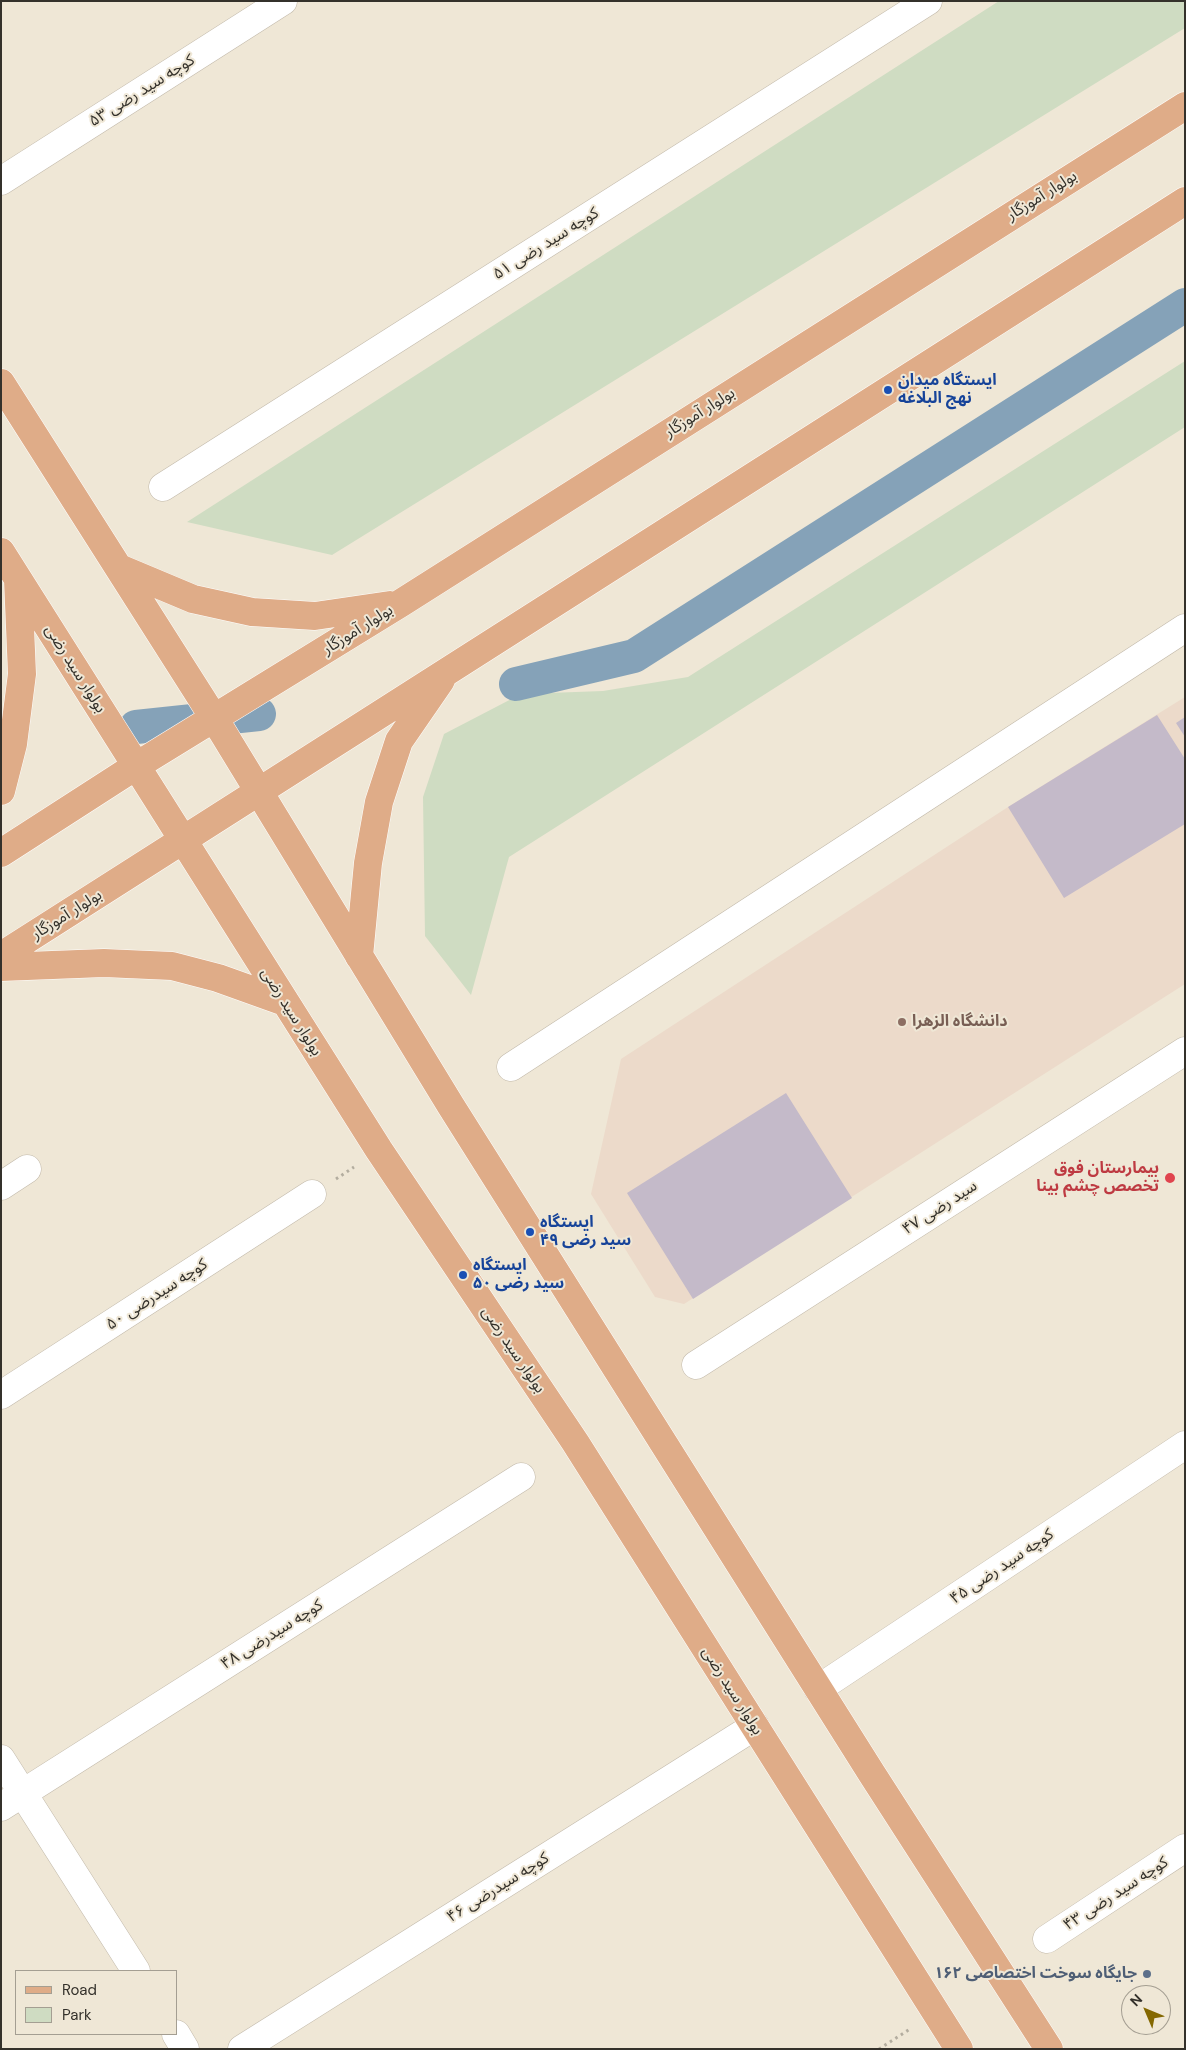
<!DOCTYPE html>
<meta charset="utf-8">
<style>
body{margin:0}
#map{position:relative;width:1186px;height:2050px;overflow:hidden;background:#efe7d6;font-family:"DM Sans",sans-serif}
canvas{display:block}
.frame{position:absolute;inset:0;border:2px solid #34312b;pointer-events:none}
.legend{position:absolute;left:15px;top:1970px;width:162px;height:65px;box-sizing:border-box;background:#efe7d6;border:1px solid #a49e92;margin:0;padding:6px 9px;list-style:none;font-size:15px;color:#34312b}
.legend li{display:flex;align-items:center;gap:10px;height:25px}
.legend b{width:25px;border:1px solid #a49e92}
.north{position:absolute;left:1121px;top:1985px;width:50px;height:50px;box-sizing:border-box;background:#efe7d6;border:1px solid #a49e92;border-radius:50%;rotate:315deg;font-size:14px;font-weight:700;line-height:20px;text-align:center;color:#34312b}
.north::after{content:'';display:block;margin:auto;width:18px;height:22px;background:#846801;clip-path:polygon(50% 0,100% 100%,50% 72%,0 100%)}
</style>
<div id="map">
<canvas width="1186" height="2050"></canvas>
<div class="frame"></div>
<ul class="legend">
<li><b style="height:6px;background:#dfac88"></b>Road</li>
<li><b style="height:14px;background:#cfdcc2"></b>Park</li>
</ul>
<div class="north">N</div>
</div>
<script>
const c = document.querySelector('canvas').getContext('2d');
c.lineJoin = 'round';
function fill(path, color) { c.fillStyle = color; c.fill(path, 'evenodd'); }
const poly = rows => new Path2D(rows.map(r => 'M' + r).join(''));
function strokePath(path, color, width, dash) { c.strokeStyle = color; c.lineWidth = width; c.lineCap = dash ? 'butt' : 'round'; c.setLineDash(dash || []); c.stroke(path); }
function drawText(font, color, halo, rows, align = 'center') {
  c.font = font + ' "DM Sans","Noto Sans Arabic",sans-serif'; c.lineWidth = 4; c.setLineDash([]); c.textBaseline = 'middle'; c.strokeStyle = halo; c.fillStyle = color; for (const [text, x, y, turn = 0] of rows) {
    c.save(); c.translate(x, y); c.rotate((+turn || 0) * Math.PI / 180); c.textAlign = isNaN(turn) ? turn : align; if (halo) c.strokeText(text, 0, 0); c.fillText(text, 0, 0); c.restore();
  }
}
fill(poly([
 [1185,697,1185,984,684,1304,655,1297,591,1194,621,1059,1008,807]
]), '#ecdaca');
fill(poly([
 [999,1,1185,1,1185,28,332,555,187,522],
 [1185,361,1185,427,509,857,471,995,425,936,423,797,444,734,521,694,603,691,688,677]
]), '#cfdcc2');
strokePath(poly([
 [516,684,634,656,1185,305],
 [136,727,259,714]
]), '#85a2b8', 34);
fill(poly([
 [1157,715,1185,759,1185,824,1064,898,1008,807],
 [1185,717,1185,737,1176,723],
 [786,1093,852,1198,693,1299,627,1193]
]), '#c4bac9');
const minor = poly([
 [1,181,283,1],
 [163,487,928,1],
 [511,1067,1185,628],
 [1,1186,27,1169],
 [696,1365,1185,1051],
 [1,1395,312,1194],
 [818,1689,1185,1445],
 [1,1759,136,1971],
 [1,1807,521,1477],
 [1047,1939,1185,1848],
 [176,2034,185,2049],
 [242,2049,755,1726]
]);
const major = poly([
 [1,383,214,718,451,1106,872,1774,1049,2049],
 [1,552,379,1150,575,1442,959,2049],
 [119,568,193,599,252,612,315,616,390,605],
 [1,791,13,744,22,674,18,580],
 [1,853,136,766,401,603,1185,106],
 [1,956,1185,201],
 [359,956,368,863,379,802,399,741,441,680],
 [1,967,104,963,172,966,218,978,285,1002]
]);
strokePath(minor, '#c2b9aa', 29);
strokePath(major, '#fff', 29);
strokePath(poly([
 [336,1179,354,1167],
 [879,2049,910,2029]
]), '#b3ad9f', 3, [2.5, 4]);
strokePath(minor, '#fff', 28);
strokePath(major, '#dfac88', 28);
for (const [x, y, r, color] of [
 [888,390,5,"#1a4fb4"],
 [902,1022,5,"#8d6e63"],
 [1170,1178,6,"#e0444e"],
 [530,1232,5,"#1a4fb4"],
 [463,1275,5,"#1a4fb4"],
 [1147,1974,5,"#5c6f8a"]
]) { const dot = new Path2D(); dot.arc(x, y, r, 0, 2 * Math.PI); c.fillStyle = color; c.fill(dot); strokePath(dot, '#efe7d6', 2); }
drawText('16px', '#34312b', '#efe7d6', [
 ["کوچه سید رضی ۵۳",142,91,-32],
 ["بولوار آموزگار",1042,196,-32],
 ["کوچه سید رضی ۵۱",546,244,-32],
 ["بولوار آموزگار",700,413,-32],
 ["بولوار آموزگار",358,630,-32],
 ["بولوار سید رضی",75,669,58],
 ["بولوار آموزگار",67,915,-32],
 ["بولوار سید رضی",291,1012,58],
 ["سید رضی ۴۷",940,1208,-33],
 ["کوچه سیدرضی ۵۰",157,1295,-33],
 ["بولوار سید رضی",513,1350,56],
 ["کوچه سید رضی ۴۵",1002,1567,-34],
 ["کوچه سیدرضی ۴۸",272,1635,-32],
 ["بولوار سید رضی",732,1691,58],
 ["کوچه سیدرضی ۴۶",498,1888,-32],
 ["کوچه سید رضی ۴۳",1116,1894,-33]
]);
drawText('bold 16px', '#164399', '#efe7d6', [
 ["ایستگاه میدان",898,381],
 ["نهج البلاغه",898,399],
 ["ایستگاه",540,1223],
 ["سید رضی ۴۹",540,1241],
 ["ایستگاه",473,1266],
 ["سید رضی ۵۰",473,1284]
], 'left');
drawText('bold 16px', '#785e54', '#efe7d6', [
 ["دانشگاه الزهرا",912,1022]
], 'left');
drawText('bold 16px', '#be3a42', '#efe7d6', [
 ["بیمارستان فوق",1159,1169],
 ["تخصص چشم بینا",1159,1187]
], 'right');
drawText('bold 16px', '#4e5e75', '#efe7d6', [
 ["جایگاه سوخت اختصاصی ۱۶۲",1137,1974]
], 'right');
</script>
